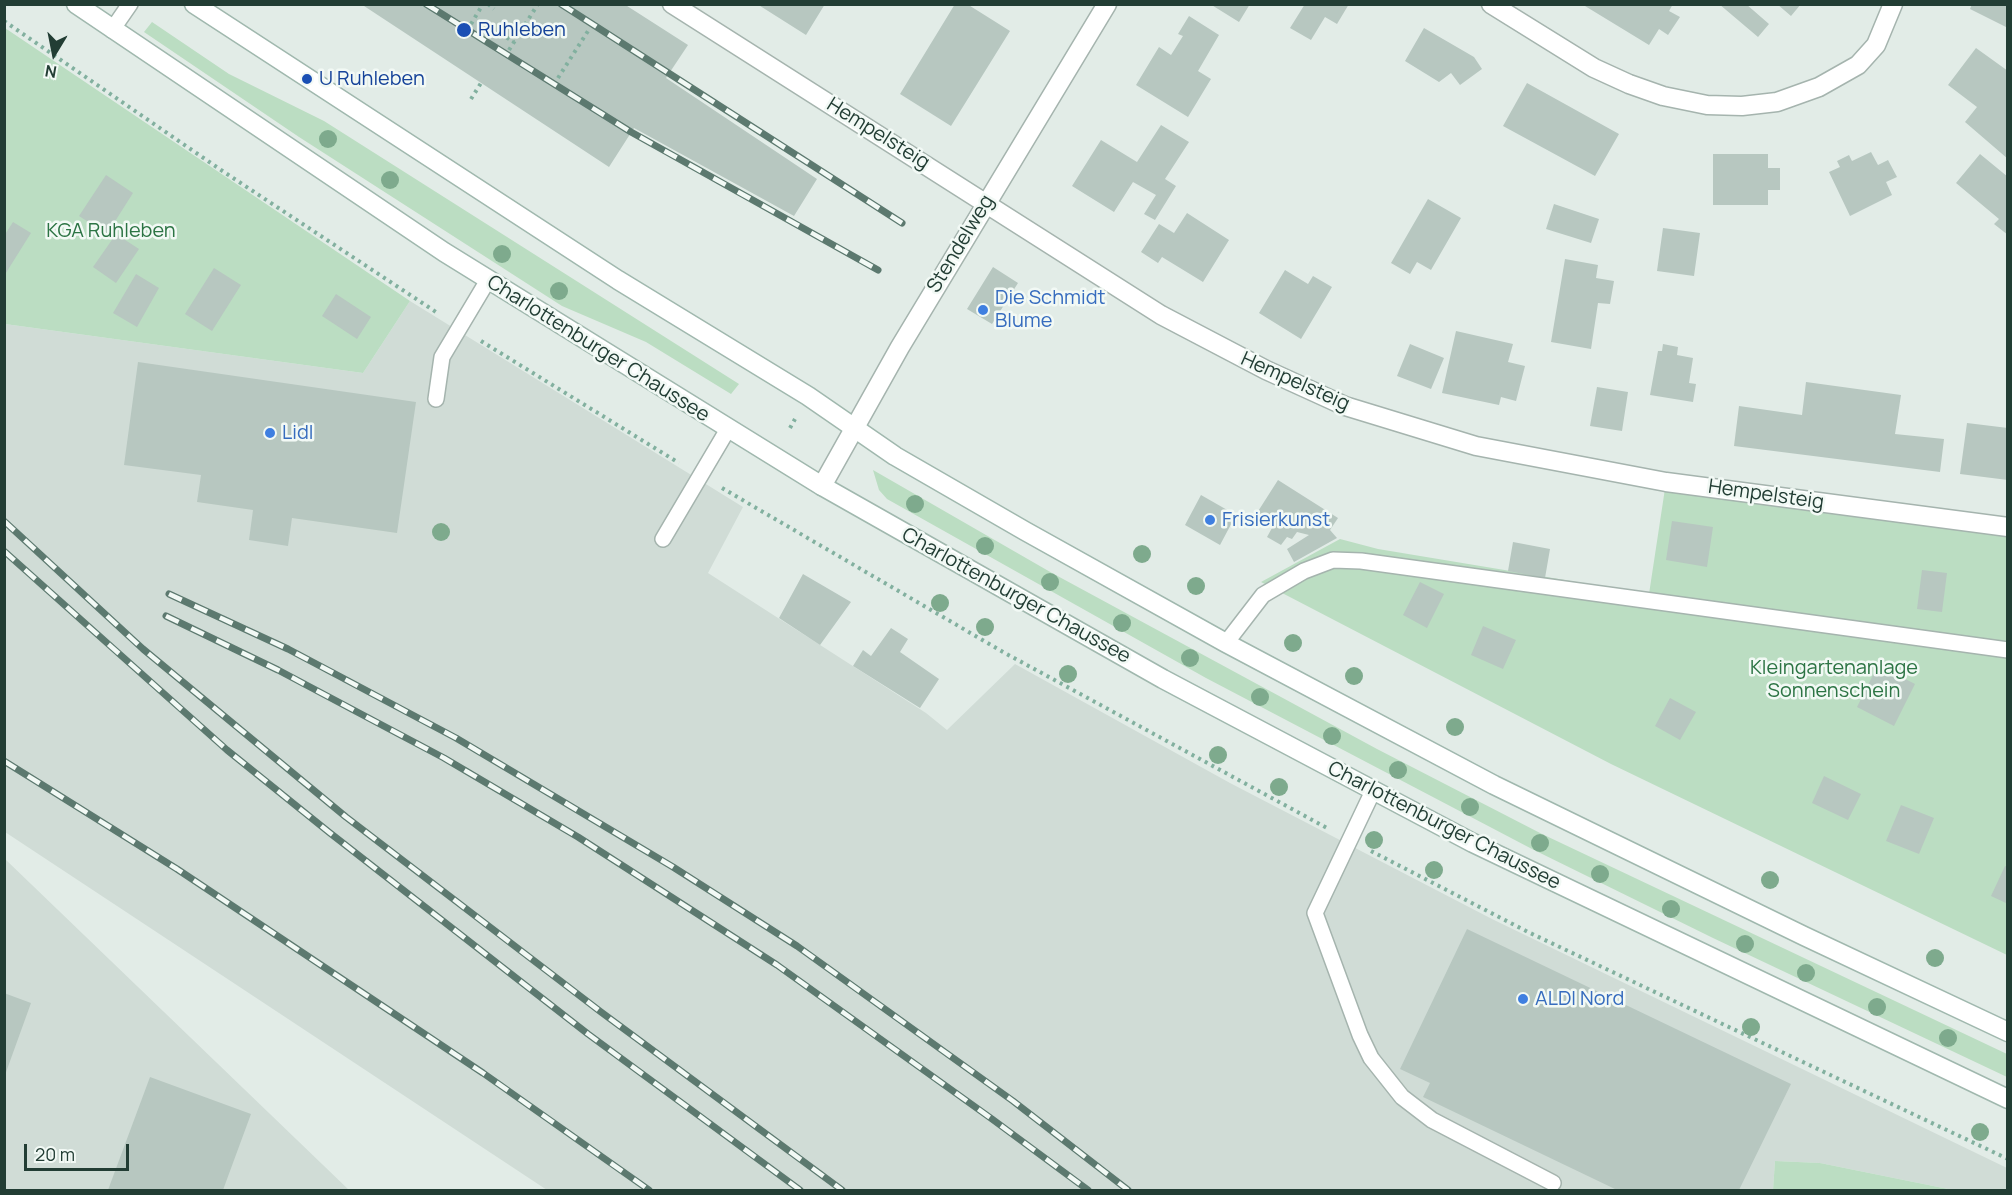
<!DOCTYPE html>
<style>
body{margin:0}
#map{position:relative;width:2012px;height:1195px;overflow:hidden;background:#e2ece7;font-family:Manrope,sans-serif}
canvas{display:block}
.frame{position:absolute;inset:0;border:6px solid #223d34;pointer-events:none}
.north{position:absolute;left:24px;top:24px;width:60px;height:60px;-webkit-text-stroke:4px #f2f9f5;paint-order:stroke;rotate:190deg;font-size:16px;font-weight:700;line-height:24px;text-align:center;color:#223d34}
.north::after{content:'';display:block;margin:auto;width:21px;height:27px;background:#223d34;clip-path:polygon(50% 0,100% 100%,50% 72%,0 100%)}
.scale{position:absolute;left:24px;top:1144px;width:105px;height:27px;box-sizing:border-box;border:3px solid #223d34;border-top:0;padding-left:8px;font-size:18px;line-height:21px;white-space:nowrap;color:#223d34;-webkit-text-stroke:4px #f2f9f5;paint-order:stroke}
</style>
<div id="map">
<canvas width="2012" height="1195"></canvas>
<div class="frame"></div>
<div class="north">N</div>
<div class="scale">20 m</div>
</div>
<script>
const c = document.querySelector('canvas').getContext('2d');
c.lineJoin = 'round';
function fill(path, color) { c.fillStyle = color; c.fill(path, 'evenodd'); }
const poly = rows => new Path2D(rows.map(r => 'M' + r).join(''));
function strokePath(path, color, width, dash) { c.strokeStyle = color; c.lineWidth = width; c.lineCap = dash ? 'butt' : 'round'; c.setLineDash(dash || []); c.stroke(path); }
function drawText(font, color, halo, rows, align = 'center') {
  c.font = font + ' Manrope,sans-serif'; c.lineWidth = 5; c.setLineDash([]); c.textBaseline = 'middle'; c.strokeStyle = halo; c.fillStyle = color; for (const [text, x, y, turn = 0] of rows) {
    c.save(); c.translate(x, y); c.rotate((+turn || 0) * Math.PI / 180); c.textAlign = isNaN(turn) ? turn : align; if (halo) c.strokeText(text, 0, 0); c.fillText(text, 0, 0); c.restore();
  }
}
fill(poly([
 [410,301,743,507,708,573,926,713,947,730,1015,664,1230,783,1492,919,2007,1168,2007,1190,1953,1190,1820,1163,1775,1161,1773,1190,547,1190,5,832,5,324,363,373],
 [5,859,349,1190,5,1190]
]), '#d0dcd6');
fill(poly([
 [152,22,229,74,324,121,739,384,731,394,646,342,562,306,299,137,144,32],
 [5,28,410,301,363,373,5,324],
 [873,470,1052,573,1377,749,1542,834,2007,1054,2007,1077,1713,938,1532,849,1206,678,887,499,879,490],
 [1666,482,2007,527,2007,955,1611,764,1261,582,1340,539,1378,549,1649,594],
 [1775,1161,1820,1163,1953,1190,1773,1190]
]), '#bbddc2');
fill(poly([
 [361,4,624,4,688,45,666,78,817,179,794,216,634,128,609,167],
 [757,4,825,4,806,35],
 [955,4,967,4,1010,31,951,126,900,94],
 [1210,4,1250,4,1239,22],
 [1305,4,1349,4,1337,24,1325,17,1311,40,1290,28],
 [1586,4,1673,4,1669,11,1680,17,1668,35,1659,29,1649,45,1585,6],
 [1719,4,1746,4,1769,24,1758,37],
 [1777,4,1801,4,1791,16],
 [1972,4,2008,4,2008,28,1970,9],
 [1189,16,1219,35,1198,71,1211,79,1188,117,1136,85,1159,47,1171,55,1183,36,1178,34],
 [1424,28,1474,57,1482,69,1460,85,1451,73,1439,82,1405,61],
 [1976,48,2008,71,2008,159,1965,122,1977,107,1948,85],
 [1527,83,1619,134,1595,176,1503,126],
 [1161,125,1189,142,1165,179,1176,186,1155,220,1144,214,1156,195,1133,182,1114,212,1072,186,1101,140,1137,162],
 [1871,152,1878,165,1888,160,1897,177,1886,182,1892,195,1850,216,1829,172,1840,167,1837,161,1849,155,1852,161],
 [1713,154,1768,154,1768,168,1780,168,1780,190,1768,190,1768,205,1713,205],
 [1980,154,2008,177,2008,235,1994,224,1999,219,1956,183],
 [106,175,133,193,107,234,79,216],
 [1428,199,1461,218,1431,270,1417,262,1410,274,1391,263],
 [1554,204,1599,219,1591,243,1546,229],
 [1187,213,1229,240,1203,282,1162,257,1158,263,1141,252,1159,224,1174,233],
 [13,222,31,233,4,276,4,236],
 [1663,228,1700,233,1694,276,1657,271],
 [116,234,139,249,116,283,93,267],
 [1565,259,1598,265,1596,278,1614,281,1610,304,1598,303,1591,349,1551,342],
 [993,267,1018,283,992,324,967,309],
 [214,268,241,285,212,331,185,314],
 [1285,270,1308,284,1313,276,1332,287,1301,339,1259,313],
 [136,274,159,288,137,327,113,313],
 [336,294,371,317,357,339,322,316],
 [1456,331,1513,344,1508,362,1525,366,1516,401,1501,397,1499,405,1442,393],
 [1410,344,1444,358,1431,389,1397,376],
 [1663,344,1678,347,1677,355,1693,358,1689,383,1696,384,1693,402,1650,395,1658,351,1662,351],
 [138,362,416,402,397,533,292,518,288,546,249,540,253,510,197,502,201,475,124,465],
 [1806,382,1901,395,1895,434,1944,439,1940,472,1734,446,1739,406,1802,415],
 [1597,387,1628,392,1622,431,1590,426],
 [1967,423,2008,428,2008,480,1960,474],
 [1278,480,1338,518,1330,530,1337,538,1294,562,1287,549,1309,535,1297,532,1292,539,1287,537,1281,545,1267,537,1272,528,1255,516],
 [1201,495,1236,515,1220,545,1185,525],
 [1672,521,1713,527,1707,567,1666,560],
 [1513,542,1550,549,1545,578,1508,571],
 [1922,570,1947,573,1942,612,1917,609],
 [803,574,851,602,820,645,779,618],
 [1420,582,1444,594,1427,628,1403,615],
 [1483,626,1516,640,1503,669,1471,655],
 [891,628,908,639,900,652,939,679,920,708,853,666,863,650,871,656],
 [1878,665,1915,684,1894,726,1857,707],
 [1670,698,1696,712,1680,740,1655,726],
 [1824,776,1861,794,1848,820,1812,803],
 [1901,805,1934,818,1919,854,1886,841],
 [2005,866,2008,867,2008,904,1991,896],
 [1467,929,1791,1084,1739,1190,1617,1190,1423,1097,1430,1083,1400,1069],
 [4,993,31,1003,5,1075,4,1075],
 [150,1077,251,1114,223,1190,108,1190]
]), '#b7c7c0');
const lane = poly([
 [112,30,130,4],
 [436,399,442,357,488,280],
 [663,539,728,429],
 [1226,643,1263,595,1304,571,1333,560,1361,561,2008,650],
 [1373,791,1315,913,1360,1035,1371,1058,1402,1097,1432,1120,1553,1183]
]);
const street = poly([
 [672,4,1161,315,1266,370,1345,406,1476,446,1666,482,2008,527],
 [1491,4,1594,68,1629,84,1663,96,1707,105,1742,106,1777,102,1819,87,1858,65,1876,45,1893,4],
 [822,486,900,347,1107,4]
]);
const secondary = poly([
 [76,4,444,252,822,486,1163,679,1473,843,2008,1099],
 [194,4,618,280,808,396,895,456,1025,531,1226,643,1494,785,1804,936,2008,1032]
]);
strokePath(lane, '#a5b4ae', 18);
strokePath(street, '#a5b4ae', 21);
strokePath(secondary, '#a0b8ae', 21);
strokePath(poly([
 [488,4,494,9],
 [4,21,224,172,439,314],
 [471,24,483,4],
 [506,32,504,36,514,42],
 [509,50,538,4],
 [558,78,588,31],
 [471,99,481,83],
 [481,341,679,463],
 [790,428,795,419],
 [722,488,1003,652,1327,828],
 [1371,851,1528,932,2008,1159]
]), '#82b09f', 4, [3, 4.5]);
strokePath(lane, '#fff', 15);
strokePath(street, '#fff', 18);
strokePath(secondary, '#fff', 18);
const rail = poly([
 [426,4,631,132,878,270],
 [561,4,902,223],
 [4,521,143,649,346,817,601,1012,842,1190],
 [4,551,227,750,330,833,588,1034,800,1190],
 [169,594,288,649,456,738,673,867,797,946,1013,1101,1128,1190],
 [166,616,278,670,444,758,578,837,777,965,992,1119,1088,1190],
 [4,761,177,869,483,1073,649,1190]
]);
strokePath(rail, '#5c796f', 7);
strokePath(rail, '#f2f9f5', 4.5, [14]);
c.fillStyle = '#7eaa8d';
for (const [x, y] of [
 [328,139],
 [390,180],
 [502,254],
 [559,291],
 [915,504],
 [441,532],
 [985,546],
 [1142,554],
 [1050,582],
 [1196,586],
 [940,603],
 [1122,623],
 [985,627],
 [1293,643],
 [1190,658],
 [1068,674],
 [1354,676],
 [1260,697],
 [1455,727],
 [1332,736],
 [1218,755],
 [1398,770],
 [1279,787],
 [1470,807],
 [1374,840],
 [1540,843],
 [1434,870],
 [1600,874],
 [1770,880],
 [1671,909],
 [1745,944],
 [1935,958],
 [1806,973],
 [1877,1007],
 [1751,1027],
 [1948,1038],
 [1980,1132]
]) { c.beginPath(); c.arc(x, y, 9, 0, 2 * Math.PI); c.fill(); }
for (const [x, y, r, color] of [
 [464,30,8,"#1a4fb4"],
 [307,79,6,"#1a4fb4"],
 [983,310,6,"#3f7fe0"],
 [270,433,6,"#3f7fe0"],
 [1210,520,6,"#3f7fe0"],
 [1523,999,6,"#3f7fe0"]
]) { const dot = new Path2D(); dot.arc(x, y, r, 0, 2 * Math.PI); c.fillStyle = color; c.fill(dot); strokePath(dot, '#f2f9f5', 2); }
drawText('20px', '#164399', '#f2f9f5', [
 ["Ruhleben",478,30],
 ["U Ruhleben",319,79]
], 'left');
drawText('20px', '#223d34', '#f2f9f5', [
 ["Hempelsteig",878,134,32],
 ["Stendelweg",961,244,-59],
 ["Charlottenburger Chaussee",598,349,32],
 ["Hempelsteig",1295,382,24],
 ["Hempelsteig",1766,495,8],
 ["Charlottenburger Chaussee",1016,596,29],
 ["Charlottenburger Chaussee",1444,826,27]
]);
drawText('20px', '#2c7444', '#f2f9f5', [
 ["KGA Ruhleben",111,231],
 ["Kleingartenanlage",1834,668],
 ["Sonnenschein",1834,691]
]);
drawText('20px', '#366cbe', '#f2f9f5', [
 ["Die Schmidt",995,298],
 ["Blume",995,321],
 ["Lidl",282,433],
 ["Frisierkunst",1222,520],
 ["ALDI Nord",1535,999]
], 'left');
</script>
